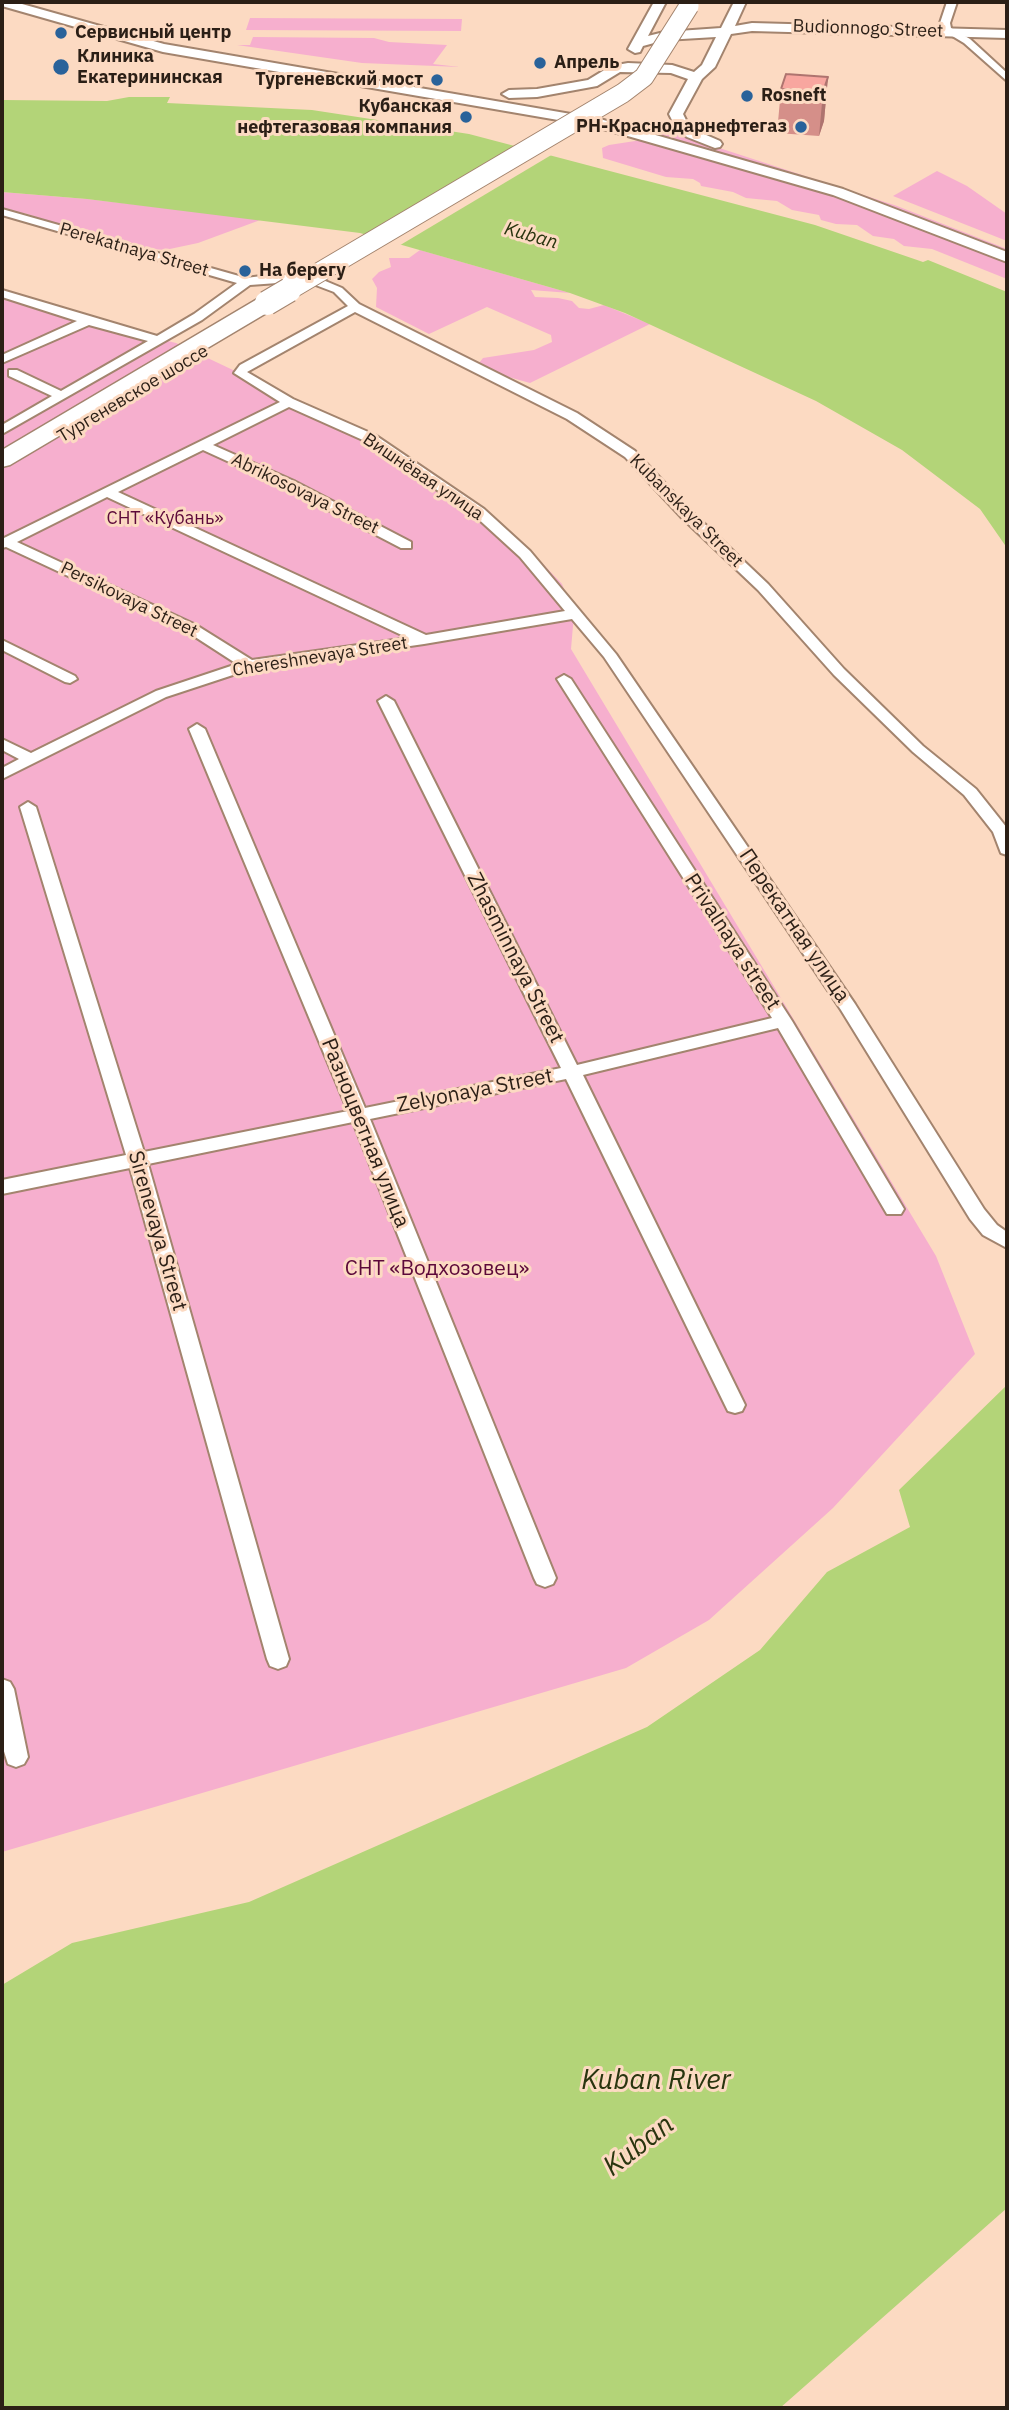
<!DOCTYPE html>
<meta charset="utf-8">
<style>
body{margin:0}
#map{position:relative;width:1009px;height:2410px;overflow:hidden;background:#fcdac2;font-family:"IBM Plex Sans",sans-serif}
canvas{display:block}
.frame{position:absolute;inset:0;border:4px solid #2b1f16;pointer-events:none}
</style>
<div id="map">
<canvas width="1009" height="2410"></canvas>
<div class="frame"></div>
</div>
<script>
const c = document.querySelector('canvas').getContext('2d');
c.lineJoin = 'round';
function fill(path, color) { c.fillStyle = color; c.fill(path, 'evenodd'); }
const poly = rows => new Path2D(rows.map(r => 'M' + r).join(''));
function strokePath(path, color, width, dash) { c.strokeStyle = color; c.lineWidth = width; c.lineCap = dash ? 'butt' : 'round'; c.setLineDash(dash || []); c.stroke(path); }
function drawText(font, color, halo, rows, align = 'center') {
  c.font = font + ' "IBM Plex Sans",sans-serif'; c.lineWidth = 6; c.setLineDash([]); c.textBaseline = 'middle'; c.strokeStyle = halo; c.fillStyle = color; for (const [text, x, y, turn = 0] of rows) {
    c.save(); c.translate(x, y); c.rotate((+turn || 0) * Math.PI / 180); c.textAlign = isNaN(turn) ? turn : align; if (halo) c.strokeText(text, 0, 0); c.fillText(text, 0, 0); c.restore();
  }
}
fill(poly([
 [250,18,462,19,461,31,246,30],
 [253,37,374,38,389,42,447,45,433,64,460,67,362,63,237,45,250,45],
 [675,120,704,143,897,206,1007,249,1007,254,928,222,624,127,653,125],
 [648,139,855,202,971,245,1007,261,1007,279,932,249,904,246,894,239,873,236,857,225,836,224,821,220,819,215,792,210,777,201,746,198,733,192,701,186,700,183,693,179,666,177,603,158,602,148,609,145],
 [937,171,967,186,1007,214,1007,241,893,196],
 [2,192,87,199,263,219,198,243,165,250,142,248,130,242,83,232,24,213,2,213],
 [420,250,570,293,531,290,535,297,558,298,572,301,579,308,589,309,604,305,650,324,530,383,505,376,479,363,483,358,534,350,552,342,551,335,487,307,429,334,376,307,377,288,372,279,379,272,391,267,389,258,409,258],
 [2,291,88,321,176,343,370,435,485,513,524,544,562,584,574,614,571,649,936,1256,975,1354,833,1508,709,1620,626,1668,2,1852]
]), '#f6afce');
fill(poly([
 [129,97,170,97,167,103,312,110,469,134,815,225,923,262,928,260,1007,292,1007,548,980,509,902,450,816,401,625,313,570,293,360,233,87,199,2,192,2,100,107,101],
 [1007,1385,1007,2208,780,2408,2,2408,2,1985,72,1943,249,1902,647,1727,760,1650,827,1572,910,1527,899,1490]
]), '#b3d478');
fill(poly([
 [525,144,558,151,397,247,365,238]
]), '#fcdac2');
const street = poly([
 [947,2,957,2,950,23,951,28,970,39,1007,73,1007,81,964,43,944,31,940,23,947,2],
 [2,209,246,278,269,275,311,275,342,288,359,304,577,413,635,451,691,511,768,584,844,669,923,746,976,789,1007,828,1007,855,1001,853,993,832,964,795,913,752,834,675,758,590,681,517,625,457,567,419,355,312,247,372,293,399,375,435,484,509,530,551,616,654,855,1004,984,1209,997,1225,1007,1232,1007,1248,983,1235,970,1219,841,1010,604,657,572,619,424,644,251,669,166,697,2,779,2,768,19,759,2,750,2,739,31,753,156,691,237,664,186,631,6,547,2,548,2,539,280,402,234,373,240,365,348,306,334,292,305,281,250,285,202,320,2,434,2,425,52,396,9,376,9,370,17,370,61,391,148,341,89,325,2,363,2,355,77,321,2,297,2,290,157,336,194,314,237,283,2,215,2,209],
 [289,407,365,441,474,515,520,557,565,611,426,635,118,492,203,450,284,487,401,548,411,548,411,542,294,481,213,445,289,407],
 [107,497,408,638,252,660,196,625,17,542,107,497],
 [2,640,75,676,77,679,70,683,65,682,2,650,2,640],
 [564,675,571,679,792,1021,904,1209,901,1214,887,1214,778,1028,583,1075,745,1405,742,1411,735,1413,728,1411,725,1405,566,1079,370,1119,556,1578,553,1584,545,1587,537,1584,534,1578,353,1122,148,1164,289,1659,286,1666,278,1669,270,1666,267,1659,130,1168,2,1194,2,1180,126,1155,20,807,28,802,36,807,144,1152,348,1111,189,729,197,724,205,729,365,1108,561,1068,378,701,386,696,394,701,577,1065,772,1018,557,679,564,675],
 [2,1679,10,1682,14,1689,28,1757,24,1764,16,1767,8,1764,2,1745,2,1679]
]);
const secondary = poly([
 [2,2,15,2,164,44,600,119,843,189,1007,252,1007,262,833,195,593,126,163,52,2,6,2,2],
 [654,2,666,2,648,36,664,32,721,28,734,2,746,2,735,26,752,23,1007,30,1007,38,752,31,731,34,715,67,702,79,683,114,688,124,697,131,720,141,722,144,720,147,715,148,687,137,675,126,669,114,688,79,671,73,620,72,597,86,537,97,509,98,502,94,509,90,537,89,588,80,611,66,628,63,672,65,694,72,702,65,716,37,665,40,643,46,640,52,635,53,628,49,654,2]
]);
const highway = poly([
 [267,297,275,298,278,303,275,308,10,465,2,467,2,450,259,298,267,297]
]);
strokePath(street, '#a3846e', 4);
strokePath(secondary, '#a3846e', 4);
strokePath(highway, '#a3846e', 3);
fill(street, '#fff');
fill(secondary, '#fff');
fill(highway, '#fff');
const highwayBridgeFar1 = poly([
 [286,292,623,93,644,77,689,6]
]);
const highwayBridge = poly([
 [267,303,289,290]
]);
strokePath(highwayBridgeFar1, '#a3846e', 21, []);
strokePath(highwayBridge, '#a3846e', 26, []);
strokePath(highwayBridgeFar1, '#fff', 19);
strokePath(highwayBridge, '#fff', 24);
fill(poly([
 [828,77,824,121,819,136,777,133,781,89]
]), '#d58f89');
fill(poly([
 [828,77,824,121,819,136,823,92]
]), '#ae746f');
const building = poly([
 [786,74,828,77,823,92,781,89,786,74]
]);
fill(building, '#f8a69f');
strokePath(building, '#ae746f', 2);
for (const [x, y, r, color] of [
 [61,33,7,"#29629a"],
 [540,63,7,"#29629a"],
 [61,67,9,"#29629a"],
 [437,80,7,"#29629a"],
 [747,96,7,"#29629a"],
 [466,117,7,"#29629a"],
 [801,127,7,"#29629a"],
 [245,271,7,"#29629a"]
]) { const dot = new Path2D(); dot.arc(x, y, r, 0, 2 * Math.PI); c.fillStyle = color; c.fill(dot); strokePath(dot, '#fcdac2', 2.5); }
drawText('18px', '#2b1f16', '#fcdac2', [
 ["Budionnogo Street",868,29,2],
 ["Perekatnaya Street",134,250,16],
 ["Тургеневское шоссе",133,394,-31],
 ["Вишнёвая улица",423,477,34],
 ["Abrikosovaya Street",305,494,26],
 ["Kubanskaya Street",686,511,45],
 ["Persikovaya Street",129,600,26],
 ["Chereshnevaya Street",320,657,-9]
]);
drawText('bold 18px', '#2b1f16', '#fcdac2', [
 ["Сервисный центр",75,33],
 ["Клиника",77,57],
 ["Екатерининская",77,78],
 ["Апрель",554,63],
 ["Тургеневский мост",423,80,"right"],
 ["Rosneft",761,96],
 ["Кубанская",452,107,"right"],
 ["нефтегазовая компания",452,128,"right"],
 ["РН-Краснодарнефтегаз",787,127,"right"],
 ["На берегу",259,271]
], 'left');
drawText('18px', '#5d093a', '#fcdac2', [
 ["СНТ «Кубань»",165,519]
]);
drawText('italic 19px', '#29350f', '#fcdac2', [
 ["Kuban",531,236,16]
]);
drawText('21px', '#2b1f16', '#fcdac2', [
 ["Перекатная улица",794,926,56],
 ["Privalnaya street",732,942,57],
 ["Zhasminnaya Street",515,958,63],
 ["Zelyonaya Street",475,1091,-11],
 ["Разноцветная улица",365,1133,68],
 ["Sirenevaya Street",157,1231,74]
]);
drawText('21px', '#5d093a', '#fcdac2', [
 ["СНТ «Водхозовец»",437,1269]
]);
drawText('italic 28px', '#29350f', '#fcdac2', [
 ["Kuban River",656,2081],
 ["Kuban",639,2146,-38]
]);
</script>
